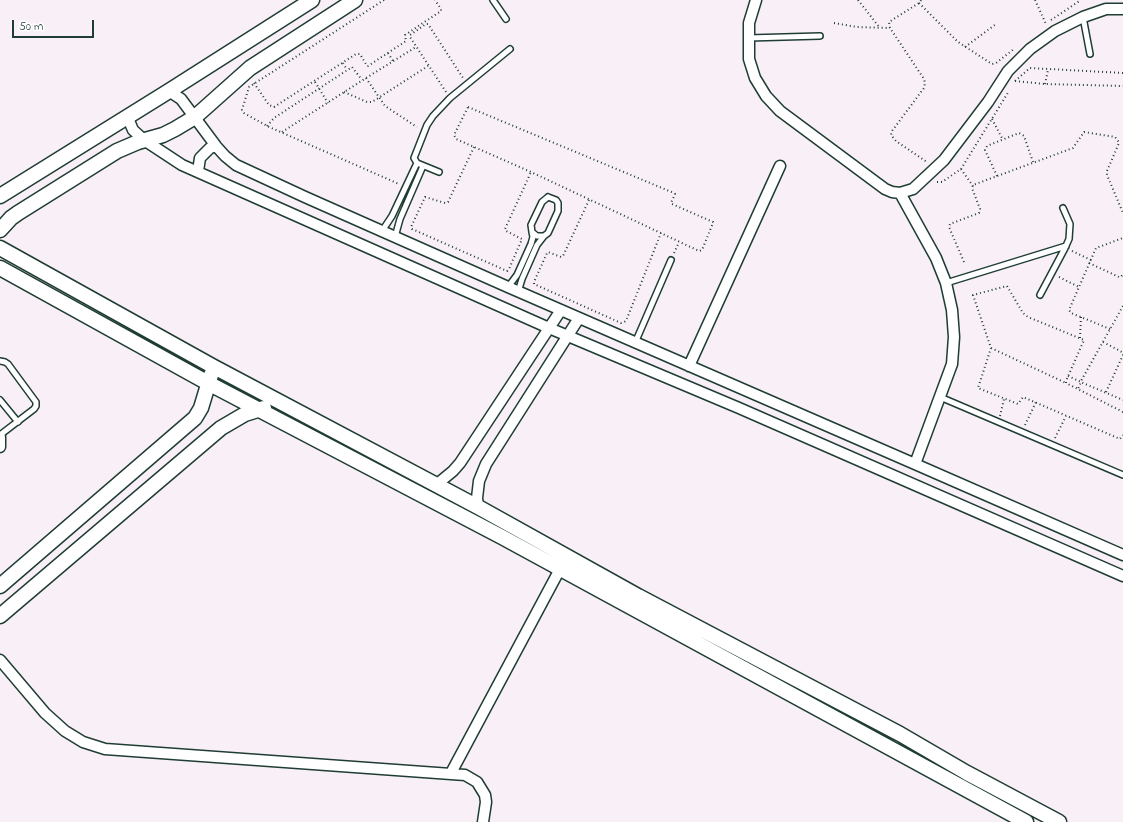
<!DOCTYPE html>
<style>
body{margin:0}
#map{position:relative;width:1123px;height:822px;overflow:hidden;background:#f9f0f7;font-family:"Indie Flower",sans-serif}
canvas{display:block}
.scale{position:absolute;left:12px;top:20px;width:82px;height:18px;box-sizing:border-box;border:2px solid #1f3d34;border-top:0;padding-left:5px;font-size:12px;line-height:14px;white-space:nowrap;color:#1f3d34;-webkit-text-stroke:3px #fff;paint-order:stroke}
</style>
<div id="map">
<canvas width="1123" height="822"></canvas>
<div class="scale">50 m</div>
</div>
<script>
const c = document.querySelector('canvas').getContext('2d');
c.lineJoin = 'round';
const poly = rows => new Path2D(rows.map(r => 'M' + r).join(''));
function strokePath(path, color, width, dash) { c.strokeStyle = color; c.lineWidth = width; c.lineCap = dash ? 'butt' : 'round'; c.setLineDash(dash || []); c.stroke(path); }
const lane = poly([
 [493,0,506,19],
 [1083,17,1090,54],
 [748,38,820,36],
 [439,172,417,163,414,158,427,125,433,116,450,98,510,49],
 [548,197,556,200,558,203,558,211,548,233,544,236,537,236,532,232,531,225,542,202,548,197],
 [382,231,392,216,417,163],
 [395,237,400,219,423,166],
 [946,283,1066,246],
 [508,287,517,275,531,244,533,237,532,232],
 [518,292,522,279,537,245,544,236],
 [1040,295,1065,248,1069,239,1070,224,1063,208],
 [635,343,671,260],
 [0,361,5,362,8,364,36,402,36,406,34,409,0,435],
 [940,397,1123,475],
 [0,400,18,422]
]);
const street = poly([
 [756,0,749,23,749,59,755,78,766,96,780,111,885,189,892,192,900,193,913,189,944,160,988,102,1008,71,1030,49,1055,31,1083,17,1106,9,1123,9],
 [169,91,181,99,216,146,225,156,236,165,305,197,508,287,915,464,1123,555],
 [127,116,133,130,144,140,182,165,549,328,739,408,1123,576],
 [198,171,200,158,210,148,216,146],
 [900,193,936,258,946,283,952,310,954,337,952,364,915,464],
 [689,366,780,166],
 [0,437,0,447],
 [436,485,453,471,460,463,561,310],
 [478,507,477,498,479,481,486,464,579,318],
 [0,660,45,713,65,731,83,742,105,749,465,775,477,782,485,795,486,802,483,822],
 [451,773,560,569]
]);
const secondary = poly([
 [0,196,169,91,312,0],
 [0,230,11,218,18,213,117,151,138,142,163,135,175,129,195,117,250,68,355,0],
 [0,248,214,367,478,507,638,596,900,734,967,773,1059,822],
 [0,268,208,383,502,537,1026,822],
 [0,586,195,418,201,408,211,375],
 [0,616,221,428,245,414,264,408]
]);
strokePath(lane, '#1f3d34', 8);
strokePath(street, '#1f3d34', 13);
strokePath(secondary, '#1f3d34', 17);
strokePath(poly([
 [384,0,249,87,242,110,244,113,267,126,399,184],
 [858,0,880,28],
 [921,0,919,3,889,22,890,28,924,79,925,83,924,88,892,131,891,135,896,141,927,162],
 [1035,0,1046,24],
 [919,3,958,42,992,64,996,63,1014,49],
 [1051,20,1081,0],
 [834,23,857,27,890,28],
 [965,47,996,24],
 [388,53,393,61],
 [343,63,347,70],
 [366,78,385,106,417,127],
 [1015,81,1030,68,1123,73],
 [1015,81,1045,84,1123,86],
 [315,82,328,103],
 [254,83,269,105,274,107,356,54,360,54,367,66,368,66,406,41,405,35,441,11,441,9,435,0],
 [1045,84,1048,70],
 [344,92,367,102,372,102,428,66],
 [446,92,410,37,410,35,426,24,428,24,463,78],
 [468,107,674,193,675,194,671,203,672,204,713,222,713,223,702,250,699,251,531,172,456,139,454,135,468,107],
 [992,119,1003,140],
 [267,126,274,118,352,67,362,80],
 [282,132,366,78,416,47],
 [474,147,448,202,445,203,425,197,411,227,412,229,507,271,509,269,522,239,506,231,505,229,531,172],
 [961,169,973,186],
 [997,176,985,150,987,146,1019,133,1021,134,1024,136,1033,162],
 [937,182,942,182,961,169,1009,91],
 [589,200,563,256,561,257,548,252,547,253,534,282,534,284,621,323,624,322,626,321,661,233],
 [1072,251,1091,260],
 [674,253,679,242],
 [964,262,949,227,950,224,979,213,980,209,972,188,973,185,1073,148,1084,132,1115,137,1118,141,1119,143,1107,171,1107,175,1123,213],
 [1089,263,1119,277,1121,277,1123,274],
 [1059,277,1079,287],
 [1123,306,1081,381,1083,383,1123,400],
 [1110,329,1071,313,1069,310,1096,248,1123,238],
 [1080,338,1081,317],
 [1103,342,1122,352,1123,355],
 [991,348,1066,383],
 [1068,376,1081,382,1078,389],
 [1106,392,1123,355],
 [1123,412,1066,383,1066,381,1084,340,1028,317,1023,313,1007,286,973,295,991,348,978,388,1018,404,1023,397,1120,439,1123,435],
 [1000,416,1004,399],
 [1025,425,1036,402],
 [1055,438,1066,416]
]), '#1f3d34', 2, [1, 3]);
strokePath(lane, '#fff', 5);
strokePath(street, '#fff', 10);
strokePath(secondary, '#fff', 14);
</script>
